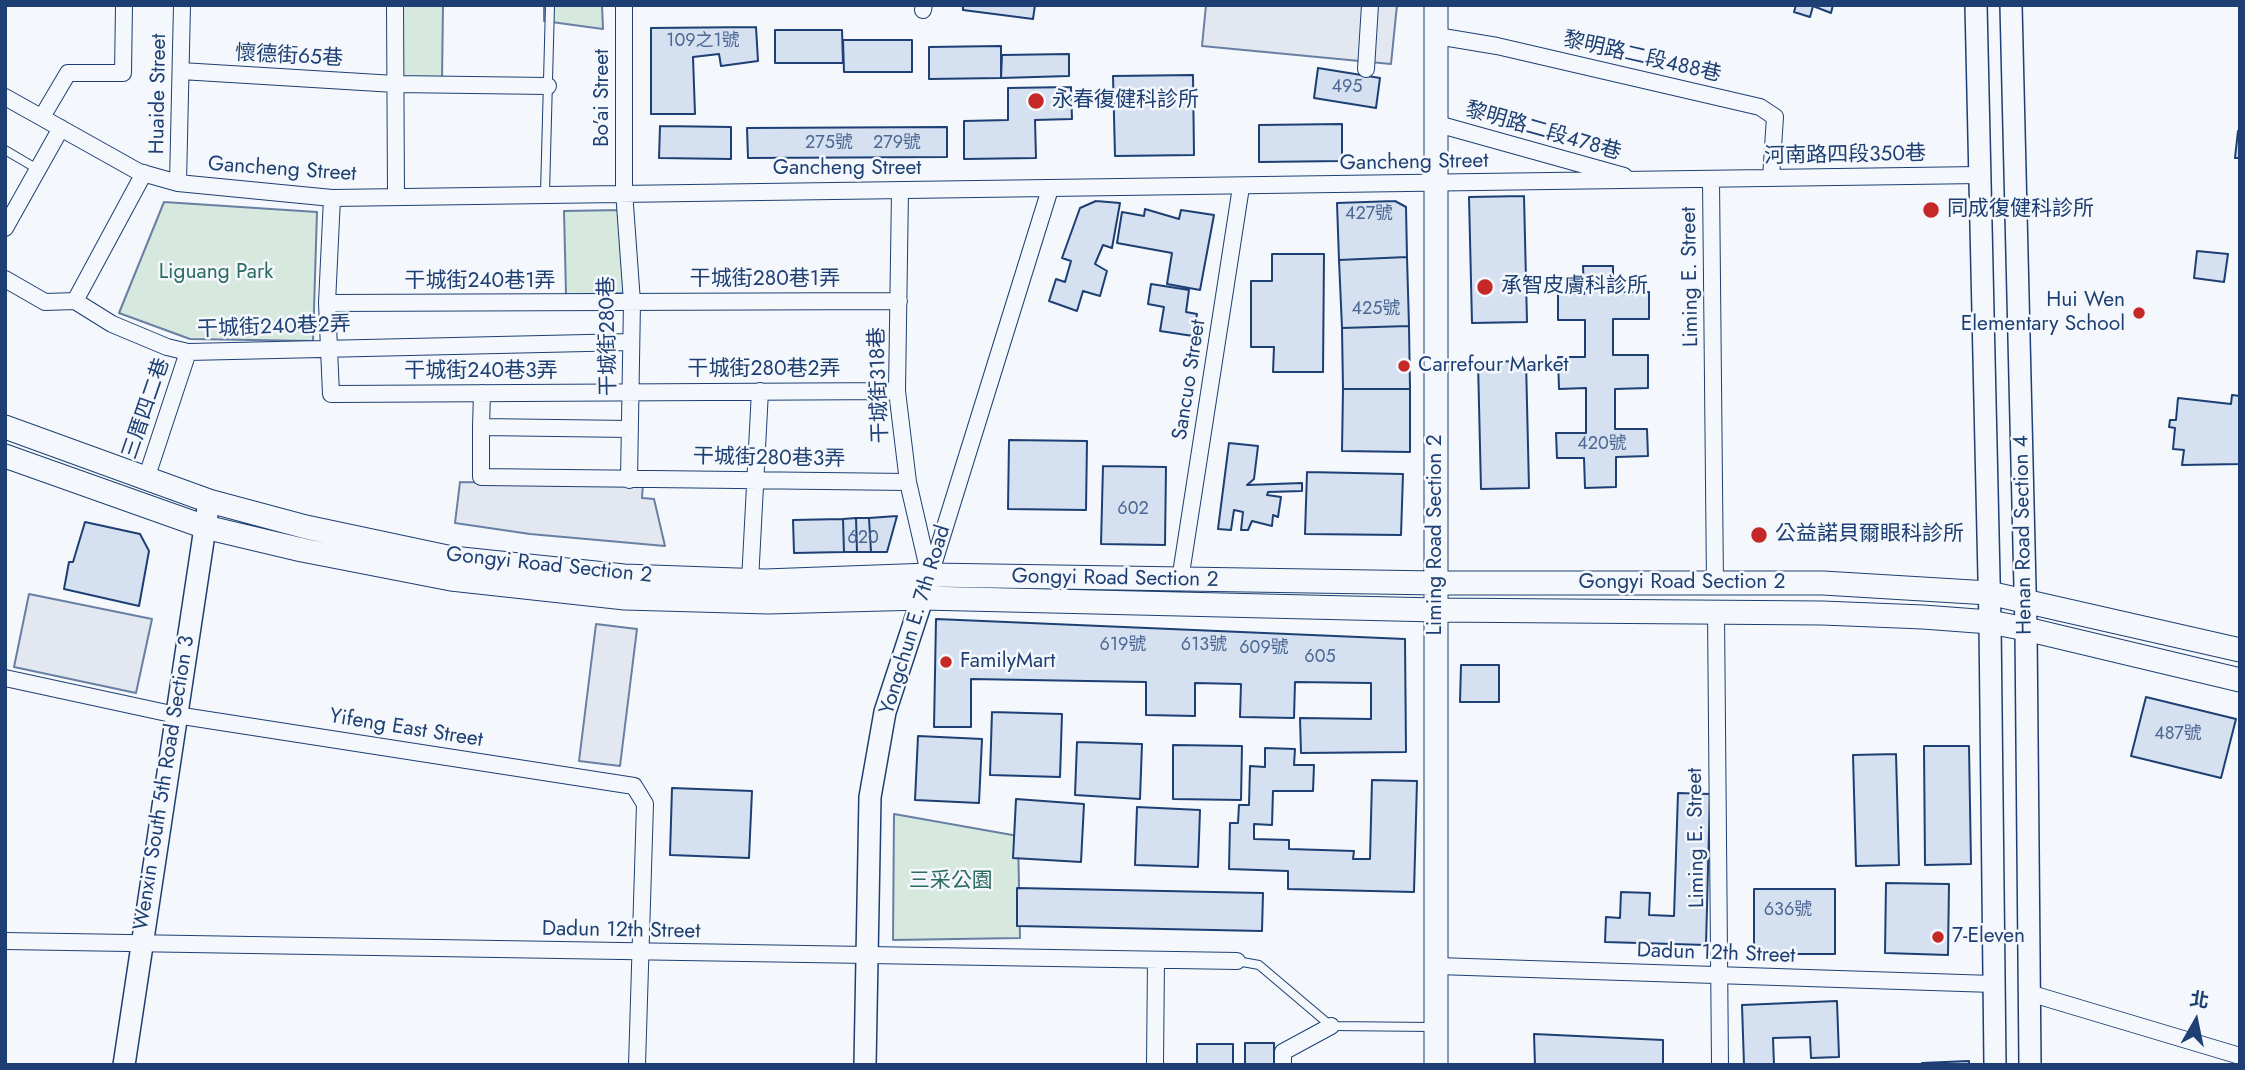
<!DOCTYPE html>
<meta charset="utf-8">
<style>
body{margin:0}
#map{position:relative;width:2245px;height:1070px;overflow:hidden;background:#f4f7fb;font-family:Jost,"Noto Sans TC",sans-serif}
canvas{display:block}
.frame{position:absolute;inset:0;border:7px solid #1d3f73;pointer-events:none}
.north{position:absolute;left:2161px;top:986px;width:70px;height:70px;-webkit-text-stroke:5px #f4f7fb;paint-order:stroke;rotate:9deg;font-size:19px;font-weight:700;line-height:28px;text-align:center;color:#1d3f73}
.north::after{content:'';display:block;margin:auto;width:24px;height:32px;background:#1d3f73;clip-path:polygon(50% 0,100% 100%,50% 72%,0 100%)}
</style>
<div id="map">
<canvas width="2245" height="1070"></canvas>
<div class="frame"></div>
<div class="north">北</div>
</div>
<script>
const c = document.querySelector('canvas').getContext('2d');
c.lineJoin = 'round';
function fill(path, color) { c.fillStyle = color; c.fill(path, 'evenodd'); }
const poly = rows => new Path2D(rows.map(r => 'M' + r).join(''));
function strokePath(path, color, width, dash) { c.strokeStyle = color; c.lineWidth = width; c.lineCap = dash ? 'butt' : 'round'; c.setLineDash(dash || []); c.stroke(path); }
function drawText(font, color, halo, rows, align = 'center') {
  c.font = font + ' Jost,"Noto Sans TC",sans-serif'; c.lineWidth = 5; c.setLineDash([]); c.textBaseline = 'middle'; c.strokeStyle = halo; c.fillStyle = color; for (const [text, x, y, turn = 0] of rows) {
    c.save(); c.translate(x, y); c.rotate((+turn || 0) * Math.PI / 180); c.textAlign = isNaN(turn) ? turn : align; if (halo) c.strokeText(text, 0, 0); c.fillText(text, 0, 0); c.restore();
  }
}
const green = poly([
 [399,5,443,5,442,80,399,79,399,5],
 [544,5,602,5,603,29,544,21,544,5],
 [164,202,317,212,313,341,190,339,119,313,164,202],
 [621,210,626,293,566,295,564,211,621,210],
 [894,814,1018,836,1020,938,893,940,894,814]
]);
fill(green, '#d7e8df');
strokePath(green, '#687fa3', 2);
const parking = poly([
 [1206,5,1397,5,1391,64,1202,46,1206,5],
 [460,482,643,483,642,498,654,499,665,546,530,534,455,523,460,482],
 [29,594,152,619,136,693,14,667,29,594],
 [596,624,637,629,620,766,579,761,596,624]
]);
fill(parking, '#e3e8f0');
strokePath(parking, '#687fa3', 2);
const building = poly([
 [963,5,1035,5,1033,19,963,10,963,5],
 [1796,5,1833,5,1831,13,1813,6,1810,17,1794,12,1796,5],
 [756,27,758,61,721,66,719,54,693,57,695,114,651,114,651,28,756,27],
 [775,30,842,30,843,63,775,63,775,30],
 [843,40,912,40,912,72,844,72,843,40],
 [1001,46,1001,78,929,79,929,47,1001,46],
 [1069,54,1069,76,1001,78,1002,55,1069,54],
 [1318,68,1380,78,1376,108,1314,98,1318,68],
 [1193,75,1194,155,1115,156,1113,76,1193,75],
 [1071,87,1072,119,1035,120,1036,158,964,159,964,121,1008,120,1008,88,1071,87],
 [1342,124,1342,161,1259,162,1259,125,1342,124],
 [660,126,731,127,731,159,659,158,660,126],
 [947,127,947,157,748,158,747,128,947,127],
 [2238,131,2240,131,2240,158,2235,158,2238,131],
 [1524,196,1527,322,1472,323,1469,197,1524,196],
 [1096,201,1120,203,1112,248,1103,245,1095,264,1107,271,1100,296,1083,291,1077,311,1049,301,1056,279,1065,282,1071,261,1062,258,1080,208,1096,201],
 [1395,201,1406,207,1407,257,1339,260,1337,203,1395,201],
 [1145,209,1179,219,1181,210,1214,215,1200,290,1167,284,1172,253,1117,243,1122,212,1144,216,1145,209],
 [2197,251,2228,254,2224,282,2194,278,2197,251],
 [1272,254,1324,254,1323,372,1273,372,1274,347,1251,347,1251,281,1272,281,1272,254],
 [1407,257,1409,326,1342,328,1339,260,1407,257],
 [1583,266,1613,266,1613,292,1649,292,1649,319,1613,319,1613,355,1648,355,1648,388,1615,389,1615,429,1647,429,1648,456,1616,457,1616,487,1585,488,1584,458,1557,458,1556,433,1586,433,1586,388,1559,389,1558,357,1585,357,1585,320,1558,320,1558,294,1584,294,1583,266],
 [1151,284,1189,290,1186,312,1197,314,1193,336,1160,331,1164,307,1148,304,1151,284],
 [1409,326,1410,389,1343,389,1342,328,1409,326],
 [1526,361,1529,488,1481,489,1478,362,1526,361],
 [1343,389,1410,389,1410,452,1342,451,1343,389],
 [2232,395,2240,396,2240,464,2182,465,2184,450,2173,449,2175,428,2169,427,2170,420,2176,420,2178,398,2231,404,2232,395],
 [1009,440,1087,441,1086,510,1008,509,1009,440],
 [1229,443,1258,446,1254,479,1247,485,1302,483,1302,491,1268,492,1267,495,1281,497,1278,517,1273,515,1272,526,1252,521,1248,530,1241,530,1243,512,1234,510,1231,530,1218,529,1229,443],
 [1103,466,1166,467,1165,545,1101,544,1103,466],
 [1307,472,1403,474,1401,535,1305,534,1307,472],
 [897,516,887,552,871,552,869,518,897,516],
 [856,518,857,552,844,552,843,519,856,518],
 [856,518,869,518,871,552,857,552,856,518],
 [843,519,844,552,794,553,793,520,843,519],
 [85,522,140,534,149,551,139,606,64,589,69,562,73,562,85,522],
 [936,619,1405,639,1406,752,1301,753,1300,718,1371,719,1371,683,1295,682,1294,718,1240,717,1241,684,1195,683,1195,716,1146,715,1146,682,971,679,971,727,934,727,936,619],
 [1461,665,1499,665,1499,702,1460,702,1461,665],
 [2146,697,2236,719,2221,778,2131,756,2146,697],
 [992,712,1062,714,1060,777,990,775,992,712],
 [918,736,982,739,979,803,915,800,918,736],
 [1077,742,1142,744,1140,799,1075,795,1077,742],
 [1173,745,1242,746,1241,800,1173,799,1173,745],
 [1924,746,1969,746,1971,864,1925,865,1924,746],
 [1265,748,1295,749,1294,765,1314,765,1313,791,1273,791,1272,825,1254,824,1254,839,1289,840,1289,849,1354,851,1353,859,1370,859,1372,780,1417,781,1414,892,1288,889,1288,871,1229,869,1230,823,1238,823,1239,805,1249,805,1250,766,1265,767,1265,748],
 [1896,754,1899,865,1856,866,1853,755,1896,754],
 [672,788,752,791,749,858,670,855,672,788],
 [1678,793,1710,794,1706,945,1605,942,1606,917,1620,918,1621,892,1650,893,1649,915,1674,916,1678,793],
 [1016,799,1084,804,1081,862,1013,858,1016,799],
 [1137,807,1200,810,1198,867,1135,865,1137,807],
 [1886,883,1949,884,1948,955,1885,953,1886,883],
 [1017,888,1263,893,1262,931,1017,926,1017,888],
 [1754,889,1835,889,1835,954,1754,954,1754,889],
 [1837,1001,1839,1057,1811,1058,1810,1037,1773,1038,1774,1065,1744,1065,1742,1005,1837,1001],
 [1534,1034,1663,1040,1663,1065,1535,1065,1534,1034],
 [1245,1043,1274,1043,1274,1065,1245,1065,1245,1043],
 [1197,1044,1233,1044,1233,1065,1197,1065,1197,1044],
 [1969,1061,1969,1065,1922,1065,1922,1063,1969,1061]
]);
fill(building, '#d5e0f0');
strokePath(building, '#1d3f73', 2);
const service = poly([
 [5,150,39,170],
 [545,193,550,5],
 [1237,961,1259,965,1331,1026,1432,1027]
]);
const minor = poly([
 [395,5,396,196],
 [624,5,624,191,632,302,629,480],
 [923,10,924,5],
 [1437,36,1497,46,1760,107,1775,117,1771,178],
 [1366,69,1370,5],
 [181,71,395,84,548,86],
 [5,97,139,172,178,183,332,198,1980,175],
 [42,117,68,73,123,73,124,5],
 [1434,123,1624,176],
 [144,173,75,301,112,324,167,347,188,352,631,342],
 [1711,180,1715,584],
 [178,183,182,5],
 [900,190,897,391,908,482,929,573],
 [332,198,327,303,331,394,897,391],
 [5,228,61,128],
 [5,279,45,302,75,301],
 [327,303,899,301],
 [482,393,481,427,630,429],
 [481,427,481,477,908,482],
 [146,479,188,352],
 [930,575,1050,189],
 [1180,580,1241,187],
 [750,581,760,391],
 [1716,612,1720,1065],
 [5,678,176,715,634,786,645,804,637,1065],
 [5,941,1237,961],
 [1437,966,1993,984],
 [2029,993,2240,1056],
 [1155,1065,1156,960],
 [1283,1065,1283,1052,1331,1026]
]);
const tertiary = poly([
 [1976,5,1990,622,1995,1065],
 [2011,5,2026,629,2030,1065],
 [124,1065,209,501],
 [865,1065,870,797,885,712,927,584]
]);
const secondary = poly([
 [5,427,209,501,306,527,452,558,624,576,765,581,930,575,1437,583,1823,583,1989,593,2240,650],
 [5,456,205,527,302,550,451,579,625,598,768,602,923,598,1436,610,1822,613,1923,617,1990,622,2026,629,2240,680],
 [1436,1065,1436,5]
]);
strokePath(service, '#1d3f73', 10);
strokePath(minor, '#1d3f73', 18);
strokePath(tertiary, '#1d3f73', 24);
strokePath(secondary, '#1d3f73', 25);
strokePath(service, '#f4f7fb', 8);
strokePath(minor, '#f4f7fb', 16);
strokePath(tertiary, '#f4f7fb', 21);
strokePath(secondary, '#f4f7fb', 23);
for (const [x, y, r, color] of [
 [1036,101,9,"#c62828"],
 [1931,210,9,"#c62828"],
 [1485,287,9,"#c62828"],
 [2139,313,7,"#c62828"],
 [1404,366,7,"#c62828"],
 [1759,535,9,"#c62828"],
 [946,662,7,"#c62828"],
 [1938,937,7,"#c62828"]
]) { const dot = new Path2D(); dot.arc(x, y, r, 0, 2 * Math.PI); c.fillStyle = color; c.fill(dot); strokePath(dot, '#f4f7fb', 2.5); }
drawText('18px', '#4b6792', null, [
 ["109之1號",703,42],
 ["495",1347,88],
 ["275號",829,144],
 ["279號",897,144],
 ["427號",1369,215],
 ["425號",1376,310],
 ["420號",1602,445],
 ["602",1133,510],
 ["620",863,539],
 ["619號",1123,646],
 ["613號",1204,646],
 ["609號",1264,649],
 ["605",1320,658],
 ["487號",2178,735],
 ["636號",1788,911]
]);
drawText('21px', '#1d3f73', '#f4f7fb', [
 ["懷德街65巷",289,57,3],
 ["黎明路二段488巷",1642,58,13],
 ["Huaide Street",159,94,-89],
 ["Bo’ai Street",603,98,-90],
 ["黎明路二段478巷",1543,132,16],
 ["河南路四段350巷",1845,156,-1],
 ["Gancheng Street",1414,163,-1],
 ["Gancheng Street",847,169],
 ["Gancheng Street",282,170,4],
 ["Liming E. Street",1691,277,-91],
 ["干城街280巷1弄",765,280],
 ["干城街240巷1弄",480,282],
 ["干城街240巷2弄",274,328,-2],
 ["干城街280巷",609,336,-91],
 ["干城街280巷2弄",764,370],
 ["干城街240巷3弄",481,372],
 ["Sancuo Street",1190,380,-81],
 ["干城街318巷",880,385,-92],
 ["三厝四二巷",147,409,-71],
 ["干城街280巷3弄",769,459,1],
 ["Liming Road Section 2",1436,535,-90],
 ["Henan Road Section 4",2024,535,-91],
 ["Gongyi Road Section 2",549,566,6],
 ["Gongyi Road Section 2",1115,579,1],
 ["Gongyi Road Section 2",1682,583],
 ["Yongchun E. 7th Road",916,620,-73],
 ["Yifeng East Street",406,729,9],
 ["Wenxin South 5th Road Section 3",165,783,-81],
 ["Liming E. Street",1697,838,-91],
 ["Dadun 12th Street",621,931,1],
 ["Dadun 12th Street",1716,954,2]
]);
drawText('21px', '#1d3f73', '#f4f7fb', [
 ["永春復健科診所",1052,101],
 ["同成復健科診所",1947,210],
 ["承智皮膚科診所",1501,287],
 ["Hui Wen",2125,301,"right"],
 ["Elementary School",2125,325,"right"],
 ["Carrefour Market",1418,366],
 ["公益諾貝爾眼科診所",1775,535],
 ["FamilyMart",960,662],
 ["7-Eleven",1952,937]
], 'left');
drawText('21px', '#2c6c60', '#f4f7fb', [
 ["Liguang Park",216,273],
 ["三采公園",951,882]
]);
</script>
